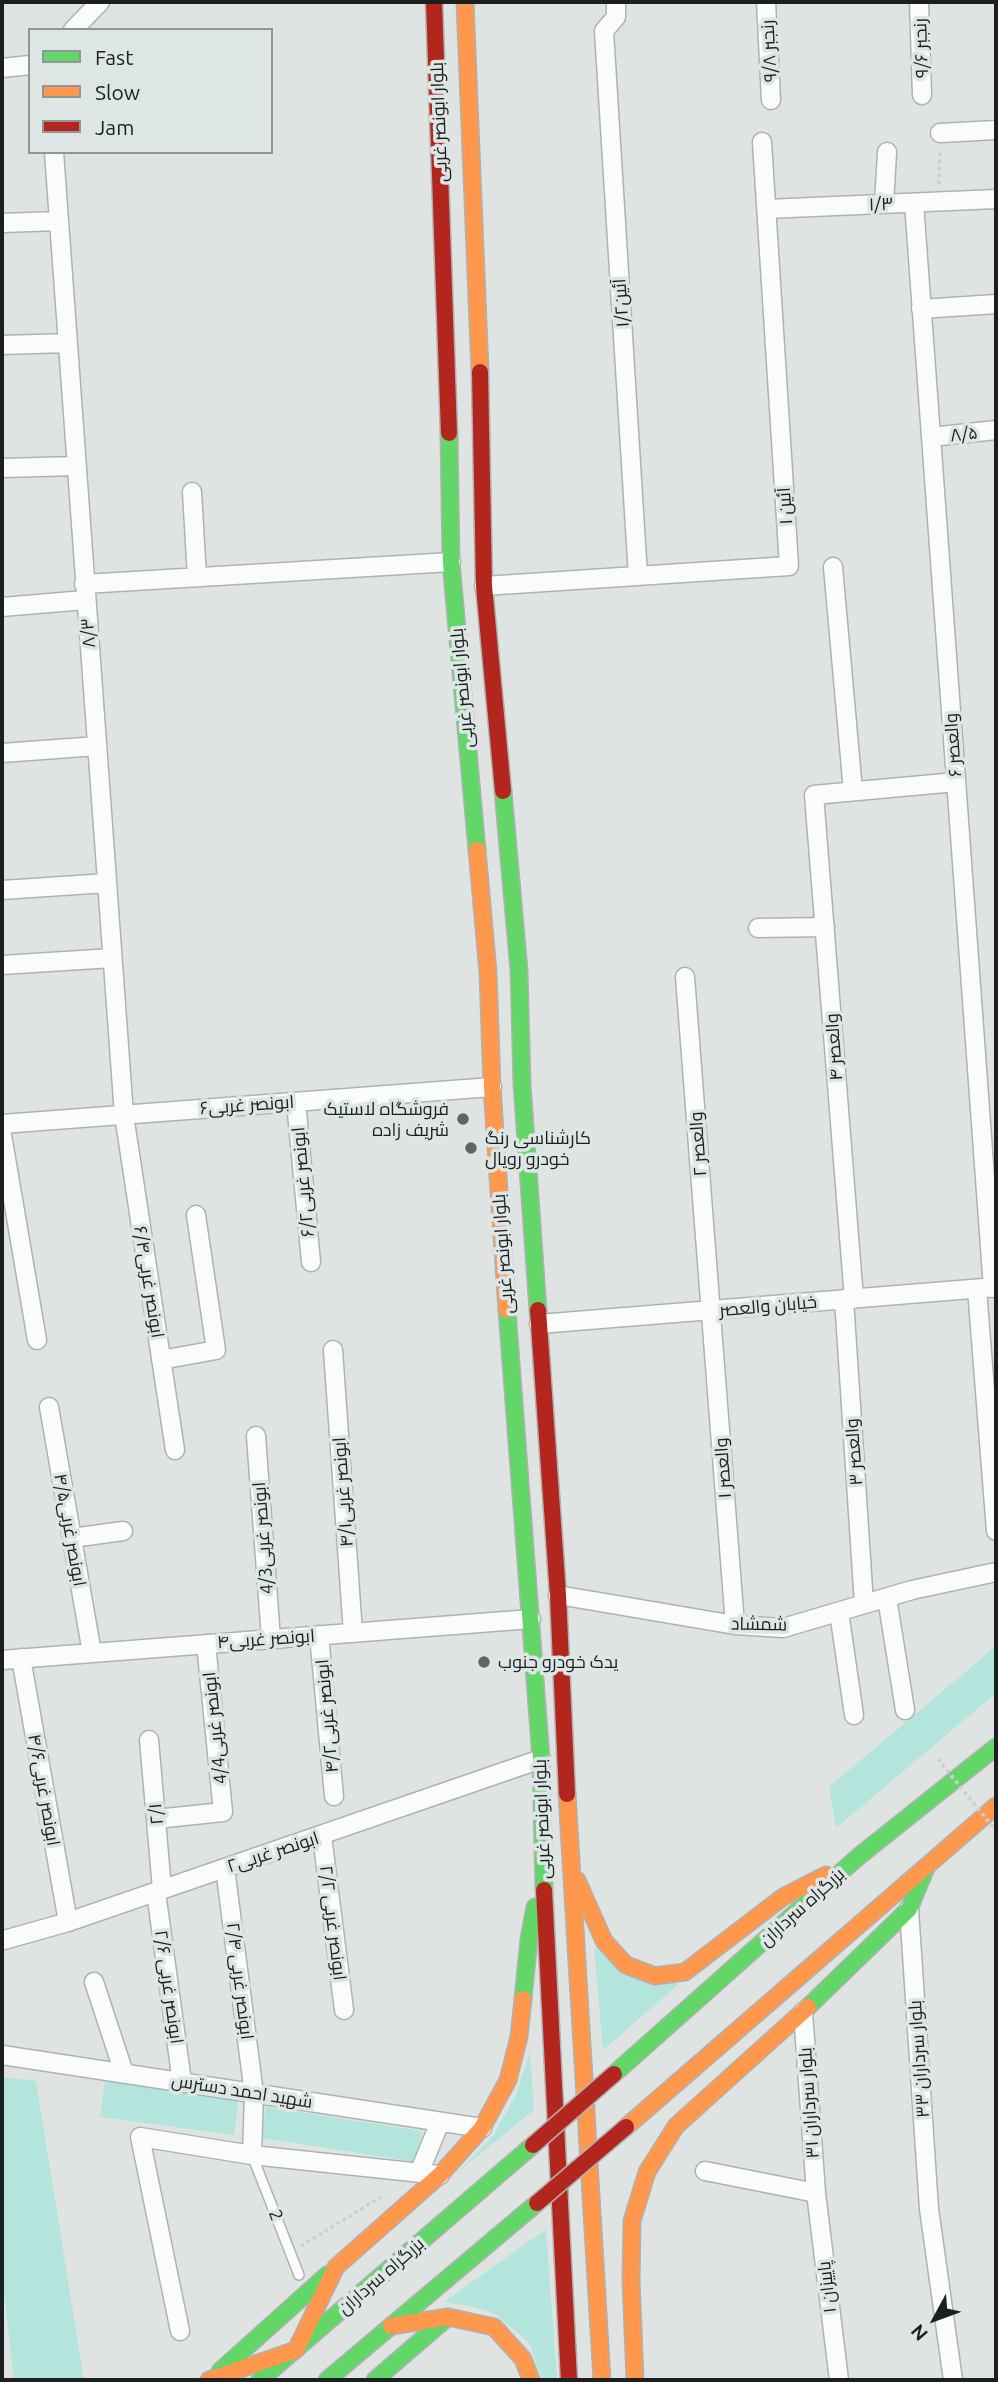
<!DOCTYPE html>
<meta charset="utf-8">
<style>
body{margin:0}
#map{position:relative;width:998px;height:2382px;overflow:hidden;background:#dfe4e3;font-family:Ubuntu,sans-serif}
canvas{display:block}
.frame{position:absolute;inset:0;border:4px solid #1c1f1f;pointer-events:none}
.legend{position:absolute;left:28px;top:28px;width:245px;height:126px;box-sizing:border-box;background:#dde6e4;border:2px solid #909695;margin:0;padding:9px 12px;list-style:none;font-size:21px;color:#1c1f1f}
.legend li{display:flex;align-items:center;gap:14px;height:35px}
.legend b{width:35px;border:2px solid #909695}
.north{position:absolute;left:900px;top:2284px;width:70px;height:70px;-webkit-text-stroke:5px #dde6e4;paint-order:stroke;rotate:229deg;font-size:19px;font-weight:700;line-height:28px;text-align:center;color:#1c1f1f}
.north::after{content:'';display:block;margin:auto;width:24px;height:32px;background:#1c1f1f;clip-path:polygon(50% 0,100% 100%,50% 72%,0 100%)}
</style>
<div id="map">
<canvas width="998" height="2382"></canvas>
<div class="frame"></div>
<ul class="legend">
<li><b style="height:9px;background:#63d668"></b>Fast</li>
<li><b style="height:9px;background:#ff974d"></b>Slow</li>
<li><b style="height:9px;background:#b3261e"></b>Jam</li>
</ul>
<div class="north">N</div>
</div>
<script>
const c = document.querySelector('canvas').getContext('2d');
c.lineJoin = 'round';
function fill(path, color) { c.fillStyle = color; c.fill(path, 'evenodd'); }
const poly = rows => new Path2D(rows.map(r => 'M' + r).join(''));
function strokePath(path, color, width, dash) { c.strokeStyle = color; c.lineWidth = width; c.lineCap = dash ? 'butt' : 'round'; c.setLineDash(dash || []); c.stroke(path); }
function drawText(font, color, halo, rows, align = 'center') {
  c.font = font + ' Ubuntu,Cairo,sans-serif'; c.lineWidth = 7; c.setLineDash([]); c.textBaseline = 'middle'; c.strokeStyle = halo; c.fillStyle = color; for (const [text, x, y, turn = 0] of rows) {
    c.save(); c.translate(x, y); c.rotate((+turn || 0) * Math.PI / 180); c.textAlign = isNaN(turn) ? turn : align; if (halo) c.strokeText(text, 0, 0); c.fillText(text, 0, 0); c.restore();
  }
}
fill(poly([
 [996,1646,996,1693,836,1828,829,1787],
 [594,1948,679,1984,603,2050],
 [530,2051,534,2110,458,2172,493,2136,516,2095],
 [2,2077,36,2081,84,2380,14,2380,2,2276],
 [105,2079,239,2097,234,2135,100,2117],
 [266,2107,422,2131,417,2162,261,2138],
 [546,2229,557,2380,542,2380,529,2342,494,2313,470,2306,444,2302]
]), '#b4e5dd');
const lane = poly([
 [252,2155,299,2275]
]);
const street = poly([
 [616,2,616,17,604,31,638,576],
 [766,2,771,100],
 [919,2,922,95],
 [73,30,100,2],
 [2,68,30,65],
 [940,133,996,130],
 [54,152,124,1115,175,1450],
 [914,203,993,1288],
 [884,204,887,152],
 [767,209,996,199],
 [2,223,59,221],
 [921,309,996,304],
 [2,345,68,343],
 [931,437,996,430],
 [2,468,77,466],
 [192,492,197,577],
 [833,567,853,791],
 [84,584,451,562],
 [484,586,789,566,762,142],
 [2,607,85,600],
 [2,753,97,746],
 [2,890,107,883],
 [758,928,825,927],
 [2,965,112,958],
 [685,977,735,1625],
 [296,1102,311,1262],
 [2,1124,492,1087],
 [2,1135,37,1340],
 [977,1289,996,1531],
 [844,1299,864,1604],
 [854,1299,814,795,956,782],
 [539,1324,996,1287],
 [333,1350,353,1633],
 [161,1360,216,1350,196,1215],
 [49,1407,92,1653],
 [256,1436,271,1639],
 [72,1538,123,1531],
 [558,1595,735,1625,783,1628,912,1590,996,1572],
 [887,1598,905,1710],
 [839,1612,854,1715],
 [319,1635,334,1796],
 [21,1658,68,1922],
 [2,1660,531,1619],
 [149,1740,162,1889],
 [156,1819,223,1812,206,1644],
 [322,1836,344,2010],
 [225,1868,254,2094,252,2155],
 [156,1892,182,2082],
 [909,1909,929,2209,953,2380],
 [4,1940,68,1922,541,1759],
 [94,1982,124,2073],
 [803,2012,816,2193,839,2380],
 [2,2055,482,2128],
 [705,2171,816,2193],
 [419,2173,440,2122],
 [180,2331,140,2137,252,2155,440,2175]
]);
const fast = poly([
 [449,433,451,562,477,850],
 [503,791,519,970,522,1084,538,1310],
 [507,1310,541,1759,544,1890],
 [523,1999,529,1939,535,1907],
 [808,2007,909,1909,926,1868],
 [614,2074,858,1857,996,1747],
 [220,2371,327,2275],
 [260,2380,533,2145],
 [327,2380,537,2203],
 [375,2380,448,2317]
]);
const slow = poly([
 [465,2,480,372],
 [477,850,488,972,492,1087,507,1310],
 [567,1794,602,2380],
 [577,1880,604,1941,626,1965,655,1976,685,1972,783,1897,826,1875],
 [626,2127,996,1806],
 [391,2326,448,2317,494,2327,523,2359,531,2380],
 [209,2380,296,2350,336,2267,440,2175,482,2128,508,2080,519,2037,523,1999],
 [635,2380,631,2280,632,2221,647,2172,676,2126,808,2007]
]);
const jam = poly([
 [434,2,449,433],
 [480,372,484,586,503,791],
 [538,1310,558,1595,567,1794],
 [544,1890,569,2380]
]);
strokePath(lane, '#afb2b2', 12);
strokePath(street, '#afb2b2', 21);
strokePath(fast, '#afb2b2', 19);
strokePath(slow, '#afb2b2', 19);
strokePath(jam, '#afb2b2', 19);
strokePath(poly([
 [939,184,940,149],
 [301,2246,381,2197]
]), '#cdcfcf', 3.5, [3.5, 3.5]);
strokePath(lane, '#fafbfb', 9);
strokePath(street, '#fafbfb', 18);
strokePath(fast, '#63d668', 16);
strokePath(slow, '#ff974d', 16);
strokePath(jam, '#b3261e', 16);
const jamBridge = poly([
 [533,2145,614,2074],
 [537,2203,626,2127]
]);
strokePath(jamBridge, '#afb2b2', 19, []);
strokePath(poly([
 [938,1759,996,1831]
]), '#cdcfcf', 3.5, [3.5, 3.5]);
strokePath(jamBridge, '#b3261e', 16);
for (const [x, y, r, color] of [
 [463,1119,7,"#606464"],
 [471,1148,7,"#606464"],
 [484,1662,7,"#606464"]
]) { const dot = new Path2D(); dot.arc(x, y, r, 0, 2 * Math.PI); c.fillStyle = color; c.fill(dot); strokePath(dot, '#dde6e4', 2.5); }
drawText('18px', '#1c1f1f', '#dde6e4', [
 ["رنجبر ۹/۶",921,48,-92],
 ["رنجبر ۹/۸",769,51,-93],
 ["بلوار ابونصر غربی",439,122,-92],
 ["۱/۳",881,204,-2],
 ["۱/۲آئین",621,303,-94],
 ["۸/۵",964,434,-6],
 ["آئین ۱",785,506,-94],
 ["۸/۳",88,633,-95],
 ["بلوار ابونصر غربی",462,688,-95],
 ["والعصر ۶",953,745,-94],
 ["والعصر ۴",834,1047,-94],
 ["۶ابونصر غربی",247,1105,-4],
 ["والعصر ۲",698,1144,-94],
 ["۶/۲ابونصر غربی",303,1182,-95],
 ["بلوار ابونصر غربی",503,1254,-94],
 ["۶/۴ابونصر غربی",149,1282,81],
 ["خیابان والعصر",768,1306,-5],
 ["والعصر ۳",854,1452,-94],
 ["والعصر ۱",723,1468,-94],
 ["۴/۱ابونصر غربی",343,1492,-94],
 ["۴/۵ابونصر غربی",70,1530,80],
 ["4/3ابونصر غربی",263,1538,-94],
 ["شمشاد",759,1624,1],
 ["۴ابونصر غربی",266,1639,-4],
 ["۴/۲ابونصر غربی",327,1716,-95],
 ["4/4ابونصر غربی",215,1728,-96],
 ["۴/۶ابونصر غربی",44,1790,80],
 ["۲/۱",156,1814,-95],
 ["بلوار ابونصر غربی",542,1819,-92],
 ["۲ابونصر غربی",273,1852,-18],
 ["بزرگراه سرداران",802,1907,-42],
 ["ابونصر غربی ۲/۲",333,1923,83],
 ["ابونصر غربی ۲/۴",240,1981,83],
 ["ابونصر غربی ۲/۶",169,1987,82],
 ["بلوار سرداران ۳۳",919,2059,-94],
 ["شهید احمد دسترس",242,2091,9],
 ["بلوار سرداران ۳۱",809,2103,-94],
 ["2",276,2215,69],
 ["بزرگراه سرداران",381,2276,-41],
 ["پاییزان ۱",827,2287,-97]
]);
drawText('18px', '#1c1f1f', '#dde6e4', [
 ["فروشگاه لاستیک",449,1109,"right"],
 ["شریف زاده",449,1130,"right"],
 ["کارشناسی رنگ",485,1138],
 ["خودرو رویال",485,1159],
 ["یدک خودرو جنوب",498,1662]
], 'left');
</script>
